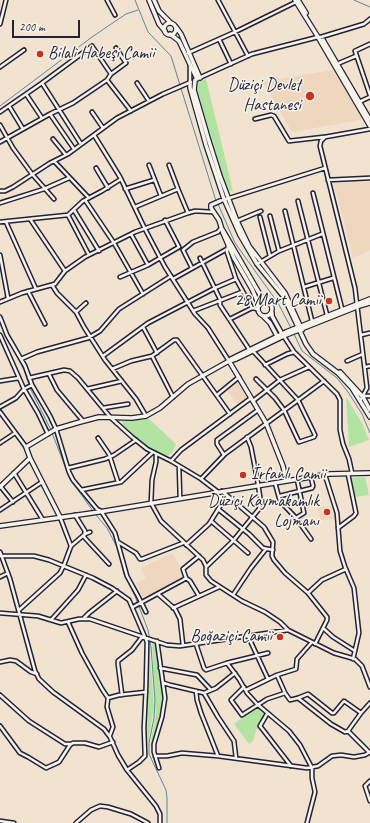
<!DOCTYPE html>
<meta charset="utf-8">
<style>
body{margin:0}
#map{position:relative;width:370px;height:823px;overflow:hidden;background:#f2e2d0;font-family:Caveat,sans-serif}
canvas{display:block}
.scale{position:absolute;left:12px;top:20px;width:68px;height:18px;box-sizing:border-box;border:2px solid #22223b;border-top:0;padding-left:5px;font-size:12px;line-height:14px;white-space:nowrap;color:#22223b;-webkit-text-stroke:3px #f7f3e8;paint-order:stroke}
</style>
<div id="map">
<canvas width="370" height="823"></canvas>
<div class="scale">200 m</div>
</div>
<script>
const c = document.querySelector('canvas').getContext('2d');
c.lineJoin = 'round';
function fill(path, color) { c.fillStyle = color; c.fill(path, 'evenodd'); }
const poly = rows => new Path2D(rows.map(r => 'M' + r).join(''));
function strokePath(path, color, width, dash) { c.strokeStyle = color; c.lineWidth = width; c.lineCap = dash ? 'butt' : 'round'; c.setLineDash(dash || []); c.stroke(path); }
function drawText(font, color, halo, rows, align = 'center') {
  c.font = font + ' Caveat,sans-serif'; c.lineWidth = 3; c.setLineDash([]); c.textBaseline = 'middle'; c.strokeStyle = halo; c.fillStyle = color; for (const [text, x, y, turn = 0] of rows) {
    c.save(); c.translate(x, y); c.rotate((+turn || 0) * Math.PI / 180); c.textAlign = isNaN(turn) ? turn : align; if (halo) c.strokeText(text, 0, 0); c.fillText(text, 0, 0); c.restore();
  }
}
fill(poly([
 [332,70,335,71,361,117,360,120,292,132,263,82],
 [370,182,370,250,353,258,334,183],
 [239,380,250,398,238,406,227,390],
 [334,506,336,519,321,520,317,507],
 [173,553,184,576,153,594,143,597,136,583,146,579,141,568]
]), '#efd6bf');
fill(poly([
 [206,79,233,191,230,191,227,188,223,182,203,118,196,90,196,85,198,82],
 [346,397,362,423,369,440,349,447],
 [149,419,176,444,172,453,167,456,148,447,123,425,122,421],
 [365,477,369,495,354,497,349,478],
 [149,643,154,705,148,745,147,745],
 [152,643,155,645,163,694,160,717,151,747,150,747,156,713],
 [256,706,266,714,256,731,253,741,249,744,234,724]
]), '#b3e3a3');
strokePath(poly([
 [135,0,148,32,171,56,216,201],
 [354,0,370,7],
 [327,37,364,26,370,22],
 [0,106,92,37,126,14,138,10],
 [218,204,235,243,278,303,291,328],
 [0,323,4,331],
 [294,334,302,351,337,378,348,392,362,414,370,433],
 [10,342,24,370,29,385],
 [30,388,51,430],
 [52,433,70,479,93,511],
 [96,515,107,528,118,549,124,574,135,596,148,630,151,647,155,700,154,718,149,743,149,754,166,790,167,798,167,823]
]), '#5a8a9c', 1);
const street = poly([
 [107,0,115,15],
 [218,0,248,56],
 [0,24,6,0],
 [219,39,231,64],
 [370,44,355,51,370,95],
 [188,53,235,32,296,2],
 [337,64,356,56],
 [0,67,24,50],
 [199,78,252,54,318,37,321,37,364,24,370,19],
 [107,80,131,111],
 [190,82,190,66],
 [137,83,149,101],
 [26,94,42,118],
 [359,102,370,97],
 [9,106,23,129],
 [0,112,42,83],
 [92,112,103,128],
 [50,114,74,149],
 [255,119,271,115,274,116,289,141,324,137],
 [0,125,13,148,32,174,54,199],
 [94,135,120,177,145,229,165,267,195,314,208,328,229,361],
 [53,139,66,155],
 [0,142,50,114,73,103,107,80,111,74,126,63,116,48],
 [81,144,42,83,92,46,111,74],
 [54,161,89,198],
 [149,165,161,196],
 [96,168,108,188],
 [328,180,370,178],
 [125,189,154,180],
 [178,189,188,213,195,211,213,212],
 [0,191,5,191,13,187,50,163,68,154,117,118,163,94,191,82],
 [313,193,342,309],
 [85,200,114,243,143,294],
 [220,201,325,168],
 [298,201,327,315],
 [0,203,44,189,69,178],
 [135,207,178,189,169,165],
 [74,210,99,251],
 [285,211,312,321],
 [68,215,89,255],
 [270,216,279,251],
 [260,217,270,256],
 [30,219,65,271],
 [237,221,261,211],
 [0,222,68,215,83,201,102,191,121,179],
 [6,222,36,289],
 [131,234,148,265],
 [228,246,227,252,236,279,252,308],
 [0,255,8,298],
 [200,258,220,299,220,305,249,349],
 [257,264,279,251,322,234],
 [192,268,183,250,193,242,218,232,221,228],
 [120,277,148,265,179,247,165,220],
 [173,279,227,249],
 [52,285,57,293,76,312,84,327,105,360,136,399,146,416],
 [304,287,333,278],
 [28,291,45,324],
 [0,302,22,293,55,284,65,271,85,257,135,232,188,213],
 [193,311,242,292],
 [76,312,86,303],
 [0,317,7,335,25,366,32,385,50,416,56,429,69,472,73,480,97,509,101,511,115,533,127,576,138,596,146,612],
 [230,319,252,308,258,309],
 [143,327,157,353],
 [0,335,24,389,38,413,48,434],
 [283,335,294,352,337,394,340,400,340,430,343,444,349,459,352,473],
 [361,335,370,333],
 [253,351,298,400,315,435,314,437,299,442,284,410,275,398,256,379],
 [103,356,148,323,215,288,236,279],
 [152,356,173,397],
 [21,359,37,352,88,338,100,331,119,309,171,276],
 [347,361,363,354],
 [265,365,287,354,294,352],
 [365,367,370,366],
 [112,369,131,361,152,356,174,340,177,340,230,414],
 [49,374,57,390,83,421],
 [29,378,64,370,70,371,78,378,111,418,132,437,147,449,171,461,201,479,218,492],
 [0,381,19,378],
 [87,389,122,381],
 [217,395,239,377],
 [363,396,370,396],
 [253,401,280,380,309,367],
 [360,401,367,388,355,288,320,146,321,141,325,137,370,129],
 [0,407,16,398,24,389,32,385],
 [103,408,128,404],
 [0,412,26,447],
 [98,438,109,454,118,482],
 [0,443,15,433],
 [156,454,156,462,152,480,151,503,161,521,203,560,206,566,206,575,211,581,242,601,265,612,280,622,288,630,334,653,355,659,362,666,370,687],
 [224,455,217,444,217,440,258,410],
 [171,461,181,450,251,398],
 [179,466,180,498],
 [68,468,105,459,114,455,136,440],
 [14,473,43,520],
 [325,475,337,513,340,551,345,567,354,588,359,633,353,659],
 [201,479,225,454,324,381],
 [275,483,280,501,296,518,311,539],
 [1,487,13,502],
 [81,490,121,482,153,452],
 [222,491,264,527,273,542,272,556,274,560,285,573,308,593,327,617,327,620,315,644],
 [280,496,312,488,313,486,311,477],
 [218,509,249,534,263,548,273,550],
 [0,510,42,482],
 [75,515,85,531,84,537,109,564],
 [296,518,304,513,297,479],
 [211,521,248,553],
 [338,528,354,516,356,513,348,474],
 [118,542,136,553,140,559,142,559,183,543],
 [186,545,209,524,224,500,228,497],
 [71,546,85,534,90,532],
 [0,552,10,579,35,671,39,679,53,692,104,729,110,737,118,755,127,770,156,806,160,814,160,823],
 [0,556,34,556,49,560,93,578,112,588,129,600,147,642,146,686,144,728,145,756,139,762,127,770],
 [206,567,233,541,259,509,261,503,257,478,251,447,247,437],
 [0,577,8,573],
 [186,578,190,581,199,596],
 [308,593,322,580,346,569],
 [158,594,175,609,180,619,183,645],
 [233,595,251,568,266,549],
 [133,607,183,580,186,578,183,569,199,556],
 [173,608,219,587],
 [19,610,60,573,64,565,71,546,60,517],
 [0,613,38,616,61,623,79,619,90,619,167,645,180,646,288,630],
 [84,618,89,613,117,591],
 [51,620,78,590,86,575],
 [68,622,82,653,102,689,108,698,107,707,113,727,110,735],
 [323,628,333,637,355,651],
 [248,636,268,679],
 [157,641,165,698,162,717,154,744,154,752,159,768],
 [196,644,204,668,206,670,227,663,239,679,247,693,257,704,289,731,300,745,312,768,312,778,315,792,307,823],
 [0,662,10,660,16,661,31,672,37,674],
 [227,663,268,653],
 [160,668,197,675,211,690],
 [277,675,285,693,290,700,298,698,308,694,332,713,334,713,344,701,361,713],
 [164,683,170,685,204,693,216,688,235,673],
 [244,687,231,700,242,715,267,699,285,693],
 [246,690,277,675,296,669,297,659,312,642],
 [196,691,197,700,201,713,218,756],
 [204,693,218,717,234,741,236,758],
 [0,695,29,721,65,744,71,744],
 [122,695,118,664,118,661,132,650,142,637],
 [108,698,119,695,146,692],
 [298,698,331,724,345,732,348,731,369,752],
 [267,714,260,726,291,766],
 [0,726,20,753,28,757,46,768,59,762,70,745,73,743,85,743,99,747,113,742],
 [348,731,361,713,370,703],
 [155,756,167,756,182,753,218,756,307,768,318,766,332,756,341,755,354,757,365,755,370,752],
 [370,781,365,786,370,801],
 [0,821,14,823],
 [76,823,91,810,100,806,108,807,131,814,148,823]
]);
const secondary = poly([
 [149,0,159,24,165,31],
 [154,0,159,11,171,23],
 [295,0,318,37,370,126],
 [298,0,306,13],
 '164 29a6 6 0 1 1 12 0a6 6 0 1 1-12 0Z',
 [176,27,181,34,200,78],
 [170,34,179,41,197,79],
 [323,40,370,120],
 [195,80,194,90,208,138,220,176,237,221,249,246,285,293,302,330],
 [190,82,190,88,206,145,224,199,240,235,257,264,284,297,306,344,313,354,338,373,352,388,370,417],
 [220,201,211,205,211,208,219,220,223,233,234,258,252,289,258,303,258,307],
 [222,229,262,298,266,302],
 '258 309a7 7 0 1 1 14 0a7 7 0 1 1-14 0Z',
 [272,313,272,316,282,334],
 [263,316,270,323,277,336],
 [231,359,286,332,370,299],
 [229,361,266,423,283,466,286,480],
 [340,372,363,397,370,410],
 [0,487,30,458],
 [60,517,30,458,26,447,56,429,80,422,99,417,132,418,146,416,160,408,188,384,229,361,236,359,286,335,359,306,370,303],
 [0,526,99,512,329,474,370,473]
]);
strokePath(street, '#22223b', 5.5);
strokePath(secondary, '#22223b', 6);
strokePath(street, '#f7f3e8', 2.5);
strokePath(secondary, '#f7f3e8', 3.5);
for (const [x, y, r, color] of [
 [40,54,4,"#c8321e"],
 [310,96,5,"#c8321e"],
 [329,301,4,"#c8321e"],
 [243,475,4,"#c8321e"],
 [327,512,4,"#c8321e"],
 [280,637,4,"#c8321e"]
]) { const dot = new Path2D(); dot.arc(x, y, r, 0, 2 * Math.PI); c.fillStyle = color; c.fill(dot); strokePath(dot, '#f7f3e8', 1.5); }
drawText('17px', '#22223b', '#f7f3e8', [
 ["Bilali Habeşi Camii",48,54,"left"],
 ["Düziçi Devlet",301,86],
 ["Hastanesi",301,106],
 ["28 Mart Camii",321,301],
 ["İrfanlı Camii",251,475,"left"],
 ["Düziçi Kaymakamlık",319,502],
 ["Lojmanı",319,522],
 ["Boğaziçi Camii",272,637]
], 'right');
</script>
